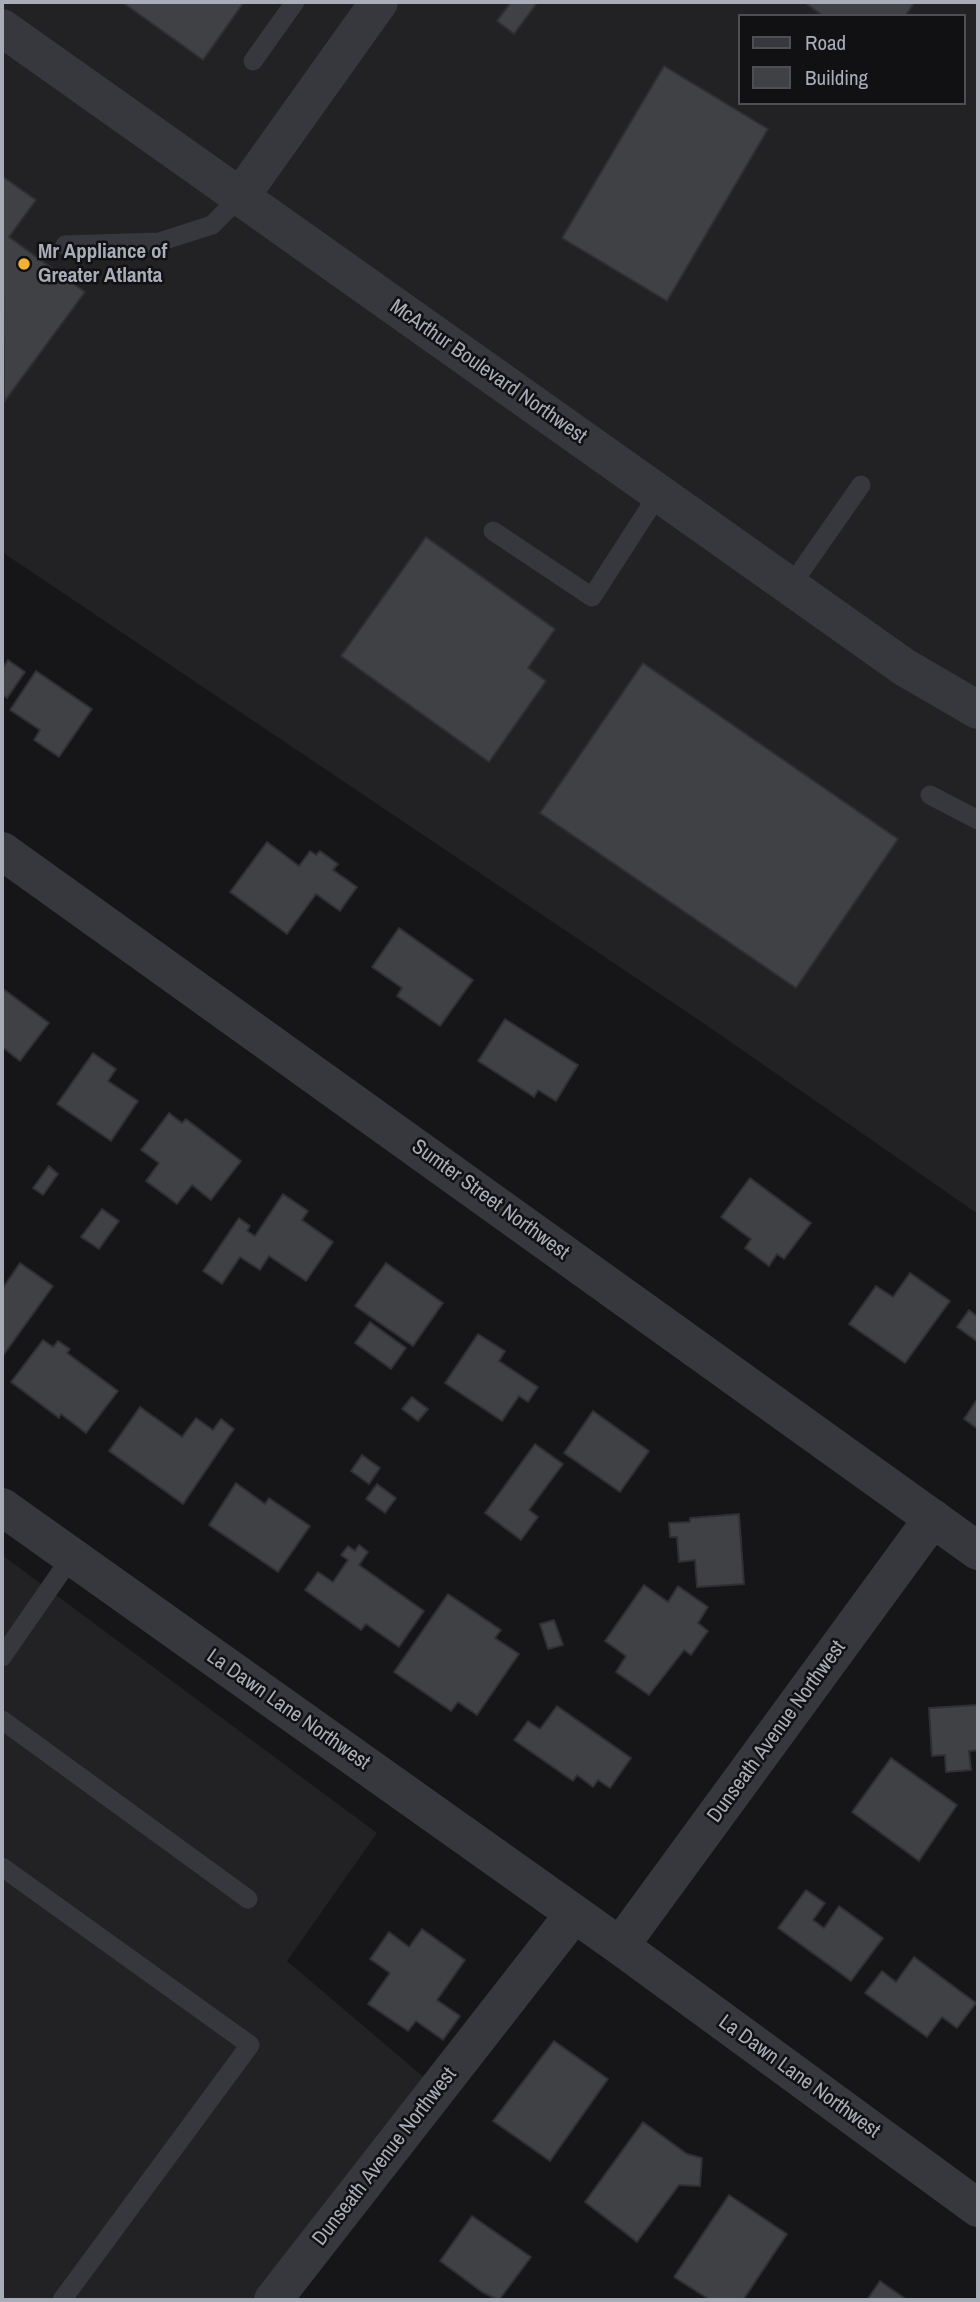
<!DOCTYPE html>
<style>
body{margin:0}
#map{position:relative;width:980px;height:2302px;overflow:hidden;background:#161618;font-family:"Archivo Narrow",sans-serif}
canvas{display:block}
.frame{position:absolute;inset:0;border:4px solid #a8adb8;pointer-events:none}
.legend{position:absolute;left:738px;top:14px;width:228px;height:91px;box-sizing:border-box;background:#111113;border:2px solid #4d4f55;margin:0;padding:9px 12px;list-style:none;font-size:21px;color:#a8adb8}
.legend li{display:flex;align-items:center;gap:14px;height:35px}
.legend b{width:35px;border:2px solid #4d4f55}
</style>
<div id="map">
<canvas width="980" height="2302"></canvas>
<div class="frame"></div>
<ul class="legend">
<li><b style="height:9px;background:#37383d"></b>Road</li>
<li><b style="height:19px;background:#404145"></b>Building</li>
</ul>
</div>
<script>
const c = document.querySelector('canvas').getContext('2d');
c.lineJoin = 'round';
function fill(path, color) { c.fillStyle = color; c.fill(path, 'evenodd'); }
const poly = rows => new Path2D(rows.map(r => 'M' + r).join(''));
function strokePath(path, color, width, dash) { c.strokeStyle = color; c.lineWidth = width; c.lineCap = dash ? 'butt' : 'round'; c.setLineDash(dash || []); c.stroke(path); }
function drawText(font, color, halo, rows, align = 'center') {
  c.font = font + ' "Archivo Narrow",sans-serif'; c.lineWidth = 5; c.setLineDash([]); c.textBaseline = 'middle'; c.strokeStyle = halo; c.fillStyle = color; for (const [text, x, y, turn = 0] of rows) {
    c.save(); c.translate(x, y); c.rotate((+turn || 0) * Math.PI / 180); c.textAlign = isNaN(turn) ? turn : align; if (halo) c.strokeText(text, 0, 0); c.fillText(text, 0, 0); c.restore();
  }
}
fill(poly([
 [2,2,978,2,978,1214,712,1029,2,552],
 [740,16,964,16,964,103,740,103],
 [2,1555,377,1833,287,1961,447,2097,294,2300,2,2300]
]), '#222225');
const building = poly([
 [122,2,244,2,203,60,122,2],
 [511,2,537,3,514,34,497,21,511,2],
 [804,2,915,2,905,16,823,16,804,2],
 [664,66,768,129,667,301,562,238,664,66],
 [2,176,36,200,9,237,85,292,4,402,2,176],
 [426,537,555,629,528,668,546,681,489,762,341,656,426,537],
 [8,660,25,672,7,698,2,695,2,669,8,660],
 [643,663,898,839,796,988,540,813,643,663],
 [36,671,92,709,59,757,34,740,40,730,10,710,36,671],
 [267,842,299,866,310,851,316,855,320,851,338,864,333,870,357,887,340,911,316,894,287,934,230,892,267,842],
 [399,928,473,980,440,1026,397,996,402,988,372,967,399,928],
 [2,988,49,1023,20,1061,2,1047,2,988],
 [505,1019,578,1065,556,1101,538,1090,534,1097,478,1061,505,1019],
 [93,1053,116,1069,108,1081,138,1101,111,1141,57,1104,93,1053],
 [169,1113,182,1123,186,1119,241,1161,211,1200,192,1185,177,1204,146,1181,159,1163,141,1150,169,1113],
 [49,1166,58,1174,43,1195,33,1188,49,1166],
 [750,1178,811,1223,784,1259,777,1254,769,1266,745,1248,751,1239,721,1217,750,1178],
 [283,1194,308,1211,302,1220,333,1242,306,1281,269,1256,260,1270,240,1257,222,1284,203,1271,239,1218,250,1226,247,1231,255,1236,283,1194],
 [102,1209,119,1221,99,1249,81,1237,102,1209],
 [20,1263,53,1286,2,1357,2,1289,20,1263],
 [386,1263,443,1303,413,1346,355,1306,386,1263],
 [910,1273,950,1301,905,1363,849,1324,876,1286,893,1297,910,1273],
 [969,1310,978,1317,978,1342,957,1327,969,1310],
 [370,1322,406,1348,391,1369,355,1343,370,1322],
 [478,1334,505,1351,499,1361,538,1387,528,1402,519,1396,502,1421,445,1383,478,1334],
 [43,1340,53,1347,58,1341,70,1349,67,1353,118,1391,86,1433,61,1414,59,1418,11,1382,43,1340],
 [412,1397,428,1409,418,1421,402,1409,412,1397],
 [978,1398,978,1429,964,1419,978,1398],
 [140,1407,182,1437,196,1418,213,1430,221,1419,234,1429,183,1504,109,1451,140,1407],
 [593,1411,649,1451,620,1492,564,1453,593,1411],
 [535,1444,563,1464,529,1510,538,1517,521,1540,485,1513,535,1444],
 [362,1455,380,1468,369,1484,351,1471,362,1455],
 [236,1483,265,1504,269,1498,310,1526,278,1572,209,1525,236,1483],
 [377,1484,396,1498,385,1513,366,1499,377,1484],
 [739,1514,744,1584,697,1587,695,1560,679,1562,677,1537,670,1537,669,1523,690,1522,690,1518,739,1514],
 [359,1545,368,1552,359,1565,424,1611,399,1647,366,1624,361,1630,305,1590,318,1572,333,1582,348,1560,341,1555,348,1546,355,1551,359,1545],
 [644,1585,668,1602,678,1586,708,1607,698,1623,708,1631,691,1655,684,1650,649,1695,616,1672,626,1656,605,1641,644,1585],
 [448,1594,501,1630,495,1638,519,1654,477,1715,458,1702,451,1711,394,1672,448,1594],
 [554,1620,563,1645,548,1649,540,1624,554,1620],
 [978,1705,978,1750,969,1751,971,1770,946,1772,945,1755,932,1756,929,1708,978,1705],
 [557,1706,631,1758,610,1788,598,1780,593,1787,577,1775,573,1781,514,1740,528,1721,540,1729,557,1706],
 [891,1758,957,1805,919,1861,852,1812,891,1758],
 [806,1890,825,1903,813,1920,824,1928,839,1906,883,1938,851,1981,778,1928,806,1890],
 [422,1929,465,1960,437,2000,460,2016,443,2040,416,2021,408,2031,368,2004,390,1973,370,1959,389,1932,409,1947,422,1929],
 [914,1957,976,2003,957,2028,942,2017,927,2037,865,1993,882,1971,896,1982,914,1957],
 [554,2041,608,2079,550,2161,493,2121,554,2041],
 [643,2122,687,2154,702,2158,700,2186,679,2185,637,2242,585,2202,643,2122],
 [729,2195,787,2234,743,2300,710,2300,674,2277,729,2195],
 [472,2216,531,2257,499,2300,482,2292,440,2261,472,2216],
 [880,2281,907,2300,867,2300,880,2281]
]);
fill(building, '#404145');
strokePath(building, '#303034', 2);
strokePath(poly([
 [253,61,295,2],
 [65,245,159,242,212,225,240,197],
 [493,531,592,597,659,493],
 [790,587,861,485],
 [930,795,978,820],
 [2,1657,72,1556],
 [2,1720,248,1899],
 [2,1867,250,2045,62,2300]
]), '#37383d', 19);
strokePath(poly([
 [2,28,904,667,978,710],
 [240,197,379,2],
 [2,851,978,1551],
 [2,1507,620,1946,978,2208],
 [620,1946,933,1518],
 [273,2300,574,1914]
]), '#37383d', 38);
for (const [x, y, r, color] of [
 [24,264,7,"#f2b134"]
]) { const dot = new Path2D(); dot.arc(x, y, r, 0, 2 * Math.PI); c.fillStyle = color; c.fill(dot); strokePath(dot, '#111113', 2.5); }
drawText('bold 21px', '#a8adb8', '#111113', [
 ["Mr Appliance of",38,252],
 ["Greater Atlanta",38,276]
], 'left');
drawText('21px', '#a8adb8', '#111113', [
 ["McArthur Boulevard Northwest",488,372,35],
 ["Sumter Street Northwest",490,1200,36],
 ["La Dawn Lane Northwest",288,1710,35],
 ["Dunseath Avenue Northwest",777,1732,-54],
 ["La Dawn Lane Northwest",799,2077,36],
 ["Dunseath Avenue Northwest",385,2157,-52]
]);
</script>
